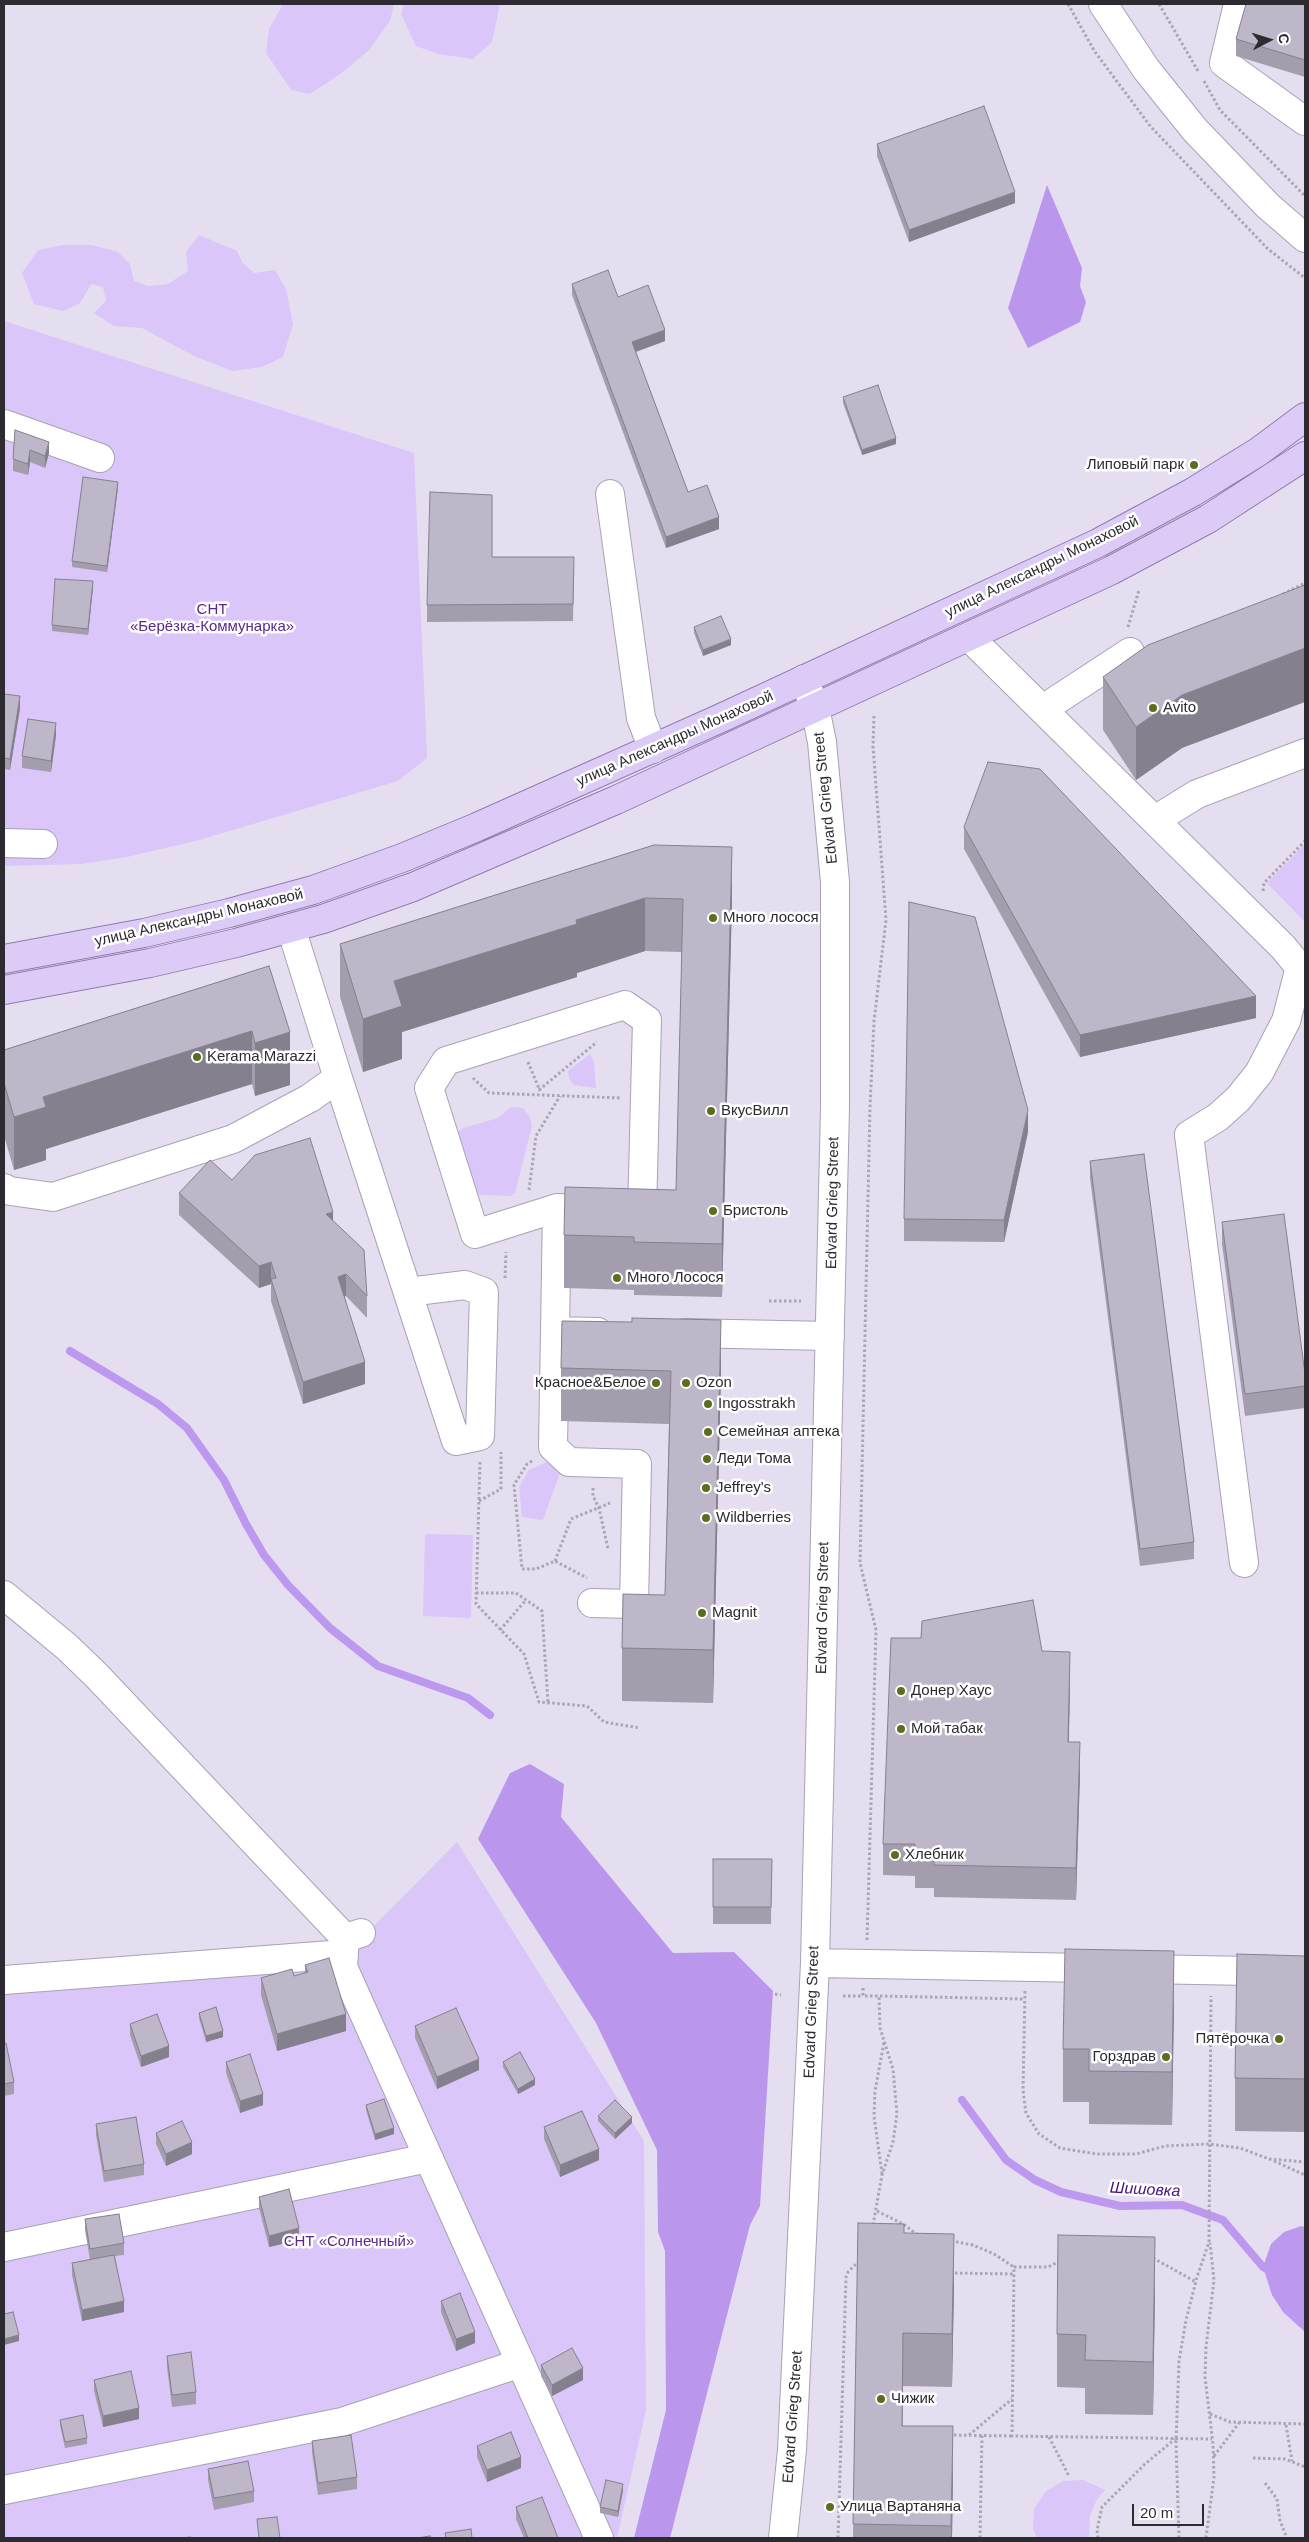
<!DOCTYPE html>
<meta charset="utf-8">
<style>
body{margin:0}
#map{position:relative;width:1309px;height:2542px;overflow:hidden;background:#e5def0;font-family:Helvetica,sans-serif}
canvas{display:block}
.frame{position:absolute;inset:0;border:5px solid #2d2b31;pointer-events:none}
.north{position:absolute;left:1244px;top:15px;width:50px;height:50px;-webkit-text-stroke:4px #fff;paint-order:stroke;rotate:85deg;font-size:14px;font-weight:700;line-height:20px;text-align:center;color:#2d2b31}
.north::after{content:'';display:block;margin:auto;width:18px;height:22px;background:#2d2b31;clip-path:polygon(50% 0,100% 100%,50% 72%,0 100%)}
.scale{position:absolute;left:1132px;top:2504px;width:72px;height:22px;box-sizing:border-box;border:2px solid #2d2b31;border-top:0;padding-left:6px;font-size:15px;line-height:18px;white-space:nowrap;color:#2d2b31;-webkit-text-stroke:4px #fff;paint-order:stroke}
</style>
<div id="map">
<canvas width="1309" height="2542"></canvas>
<div class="frame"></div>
<div class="north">С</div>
<div class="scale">20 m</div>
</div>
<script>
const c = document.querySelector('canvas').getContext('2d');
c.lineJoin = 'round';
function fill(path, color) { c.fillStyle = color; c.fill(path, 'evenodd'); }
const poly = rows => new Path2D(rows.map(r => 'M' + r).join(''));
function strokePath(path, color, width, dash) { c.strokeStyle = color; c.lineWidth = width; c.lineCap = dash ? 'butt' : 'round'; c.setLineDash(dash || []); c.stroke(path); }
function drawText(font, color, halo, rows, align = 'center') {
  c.font = font + ' Helvetica,sans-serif'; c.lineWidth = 5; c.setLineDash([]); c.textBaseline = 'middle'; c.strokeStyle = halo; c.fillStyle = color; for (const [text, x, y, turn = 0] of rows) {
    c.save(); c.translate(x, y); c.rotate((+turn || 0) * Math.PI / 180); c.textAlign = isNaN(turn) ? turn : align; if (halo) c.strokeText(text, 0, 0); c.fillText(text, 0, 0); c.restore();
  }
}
fill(poly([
 [283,4,394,4,390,21,369,50,343,72,310,94,291,90,266,53,269,29],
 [404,4,500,4,492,42,473,59,438,54,416,46,401,14],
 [199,235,237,251,242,262,254,273,275,270,286,289,293,324,283,357,262,367,232,371,194,356,142,328,114,326,94,313,106,301,103,287,91,284,80,303,63,311,34,304,22,273,38,250,63,245,92,245,118,252,130,264,134,281,148,286,168,284,188,271,186,252],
 [4,321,414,453,427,758,398,781,199,840,127,857,81,864,4,866],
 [1305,844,1305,922,1267,883],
 [590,1054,594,1062,596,1088,574,1085,569,1079,568,1071],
 [511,1107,523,1108,530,1117,532,1126,515,1193,510,1196,479,1195,474,1192,455,1134,463,1128,498,1118],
 [549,1461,560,1473,543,1520,522,1517,519,1487,529,1470],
 [425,1534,473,1535,471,1618,423,1616],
 [457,1842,644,2141,646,2410,617,2538,4,2538,4,1991,357,1943],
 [1083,2480,1105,2490,1097,2499,1090,2516,1089,2538,1037,2538,1033,2529,1034,2509,1046,2491,1063,2481]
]), '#dac6f9');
fill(poly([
 [1047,185,1082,268,1080,286,1086,302,1080,322,1028,348,1008,308],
 [530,1764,564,1784,561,1817,673,1953,734,1952,773,1991,760,2206,750,2225,670,2538,634,2538,666,2410,665,2251,658,2232,657,2150,596,2023,478,1839,510,1773]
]), '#ba97ec');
fill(poly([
 [1301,2226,1305,2227,1305,2332,1283,2312,1272,2295,1263,2267,1271,2244,1284,2232]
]), '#bc99ee');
strokePath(poly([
 [70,1351,158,1404,187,1428,224,1480,246,1524,264,1555,288,1585,330,1628,378,1666,468,1698,490,1715],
 [962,2100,1006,2160,1035,2180,1061,2192,1120,2206,1182,2205,1209,2215,1223,2220,1263,2267,1272,2272]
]), '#bc99ee', 8);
const minor = poly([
 [1103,4,1146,69,1195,130,1268,206,1305,238],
 [1238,4,1224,63,1305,121],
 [4,424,100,458],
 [610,494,641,718,653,749],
 [969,637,1283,947,1305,974],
 [1043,709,1130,652],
 [1155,820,1197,794,1305,753],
 [4,843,43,844],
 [625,1005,647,1020,642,1212,557,1208,475,1234,429,1088,446,1061,625,1005],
 [338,1078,456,1441,480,1436,484,1292,465,1285,408,1292],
 [4,1188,10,1191,53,1197,233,1139,310,1098,338,1078,291,928],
 [557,1208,555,1331,598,1332],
 [555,1331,553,1447,569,1462,637,1464,634,1604,592,1603],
 [684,1333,830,1336],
 [1244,1563,1189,1135,1218,1117,1238,1099,1259,1073,1286,1021,1300,967],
 [4,1595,67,1647,97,1676,345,1938],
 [361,1933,345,1938,343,1967,599,2538],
 [815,1963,1305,1972],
 [4,1980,344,1954],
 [4,2247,428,2158],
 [4,2490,342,2422,521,2363],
 [783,2538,792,2450,815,1963,835,1107,835,882,822,742,815,708,804,679]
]);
const major = poly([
 [4,959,144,933,229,913,313,890,402,858,477,827,721,718,1098,543,1193,492,1258,452,1305,417],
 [4,990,150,963,236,943,323,919,413,887,616,800,1112,570,1208,519,1305,456]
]);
strokePath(minor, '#a8a2b3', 30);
strokePath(major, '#907cae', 30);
strokePath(poly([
 [1068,4,1095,52,1151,127,1268,249,1305,278],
 [1159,4,1198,71],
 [1204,81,1220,110,1305,196],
 [1283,594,1305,583],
 [1128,627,1139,590],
 [1263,891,1264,883,1305,841],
 [528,1062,540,1091],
 [473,1078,489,1093,621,1098],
 [539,1090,597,1042],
 [529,1190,536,1136,560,1096],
 [505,1278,506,1252],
 [769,1301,801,1301],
 [532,1461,527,1464,514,1485,522,1569,536,1569,555,1561,587,1578],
 [480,1462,476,1604,524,1654,539,1702,587,1706,604,1722,640,1728],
 [593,1488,593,1496,599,1508,608,1549],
 [479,1501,501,1489,501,1452],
 [555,1561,571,1519,610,1503],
 [476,1593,516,1593,542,1611,548,1703],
 [500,1630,526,1600],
 [867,1940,876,1630,860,1563,870,1107,874,1021,886,920,873,746,874,715],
 [863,1988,863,1996,879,1996],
 [1025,1991,1023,2090,1026,2113,1039,2134,1060,2148,1097,2154,1136,2154,1165,2146,1209,2144,1240,2148,1269,2159,1305,2162],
 [775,1994,781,1995],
 [843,1996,863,1996],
 [1274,2161,1305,2175],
 [882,2174,874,2116,875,2091,884,2042],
 [877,2211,903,2224,919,2236],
 [873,2225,882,2175,893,2142,897,2114,893,2069,880,2028,879,1996,1024,1999],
 [951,2241,973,2245,994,2254,1014,2267],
 [1153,2258,1196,2282],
 [1060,2261,1048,2267,1014,2267,1012,2436,1212,2439],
 [950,2273,1014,2274],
 [1210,2414,1230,2422,1305,2424],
 [1286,2425,1292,2461],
 [949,2435,1012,2436],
 [969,2435,1012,2399],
 [1049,2437,1069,2476],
 [1214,2456,1239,2423],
 [1253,2458,1285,2459,1305,2467],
 [1265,2483,1277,2499,1280,2521,1287,2538],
 [838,2538,846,2277,848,2272,859,2261],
 [980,2538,982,2435],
 [1098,2538,1097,2530,1102,2507,1145,2464,1175,2439],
 [1179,2538,1176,2442,1179,2361,1186,2320,1197,2277,1209,2242,1211,1996],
 [1206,2538,1214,2477,1213,2444,1205,2377,1206,2347,1214,2280,1210,2243]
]), '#aaa5b3', 3, [2.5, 2.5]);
strokePath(minor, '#fff', 28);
strokePath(major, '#ddcbf7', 28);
fill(poly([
 [1305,4,1305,77,1236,56,1236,39],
 [877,144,1015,203,909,242,877,156],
 [572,284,618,297,665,341,636,352,688,492,719,529,666,548,572,295],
 [843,397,896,444,862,455,843,403],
 [15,430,49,453,45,468,30,462,28,475,13,471,13,459],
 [118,487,107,572,72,567,72,561],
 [492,557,574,574,573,621,427,622,427,605],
 [93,587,88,635,52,631,52,625],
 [694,627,731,645,703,656,694,633],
 [1103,677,1182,748,1136,780,1103,730],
 [4,694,20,708,10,770,4,769],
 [56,735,51,772,22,768,22,756],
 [964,827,1256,1018,1080,1057,964,849],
 [654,845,732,900,722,1297,634,1295,634,1290,564,1288,564,1235,676,1190,682,952,645,951,577,973,577,977,402,1032,402,1059,363,1072,340,997,340,944],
 [269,966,290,1085,255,1096,252,1084,245,1086,46,1149,46,1160,14,1170,4,1136,4,1050],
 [1028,1132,1004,1242,904,1241,904,1219],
 [1090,1161,1194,1542,1194,1559,1140,1566,1090,1178],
 [232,1180,333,1220,367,1296,367,1318,346,1296,344,1297,365,1384,303,1404,271,1301,271,1284,259,1288,179,1215,179,1193],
 [1222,1222,1305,1374,1305,1408,1245,1416,1222,1244],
 [632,1322,721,1373,713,1703,622,1701,622,1648,665,1595,669,1424,561,1421,561,1368],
 [1042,1651,1070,1683,1069,1742,1080,1774,1076,1900,934,1897,934,1888,915,1888,915,1876,883,1875,883,1844],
 [713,1859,772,1859,771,1924,713,1924],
 [1305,1956,1305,2132,1235,2131,1235,2078],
 [305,1965,346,2031,277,2051,261,1995,261,1978,294,1976,305,1973],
 [1174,2004,1172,2125,1089,2124,1089,2102,1063,2102,1063,2049],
 [199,2013,223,2037,206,2042,199,2018],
 [130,2024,169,2057,141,2067,130,2035],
 [415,2026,479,2070,437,2089,415,2038],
 [4,2043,14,2082,14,2094,4,2096],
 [226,2062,263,2105,240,2113,226,2073],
 [503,2062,535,2085,518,2094,503,2067],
 [366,2105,394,2134,375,2140,366,2110],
 [598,2116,632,2123,615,2139,598,2121],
 [96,2124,144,2164,144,2175,104,2182,96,2135],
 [544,2127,599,2160,560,2177,544,2139],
 [156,2133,192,2154,166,2166,156,2144],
 [259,2197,299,2240,269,2247,259,2208],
 [85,2219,124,2243,124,2255,115,2256,124,2312,82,2321,72,2275,72,2263,90,2260,85,2230],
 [858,2223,904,2233,954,2287,952,2387,903,2386,902,2426,953,2479,952,2538,853,2538],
 [1155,2290,1153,2415,1085,2414,1085,2388,1057,2387,1057,2334],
 [441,2301,475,2343,456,2351,441,2312],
 [167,2356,196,2392,196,2404,172,2407,167,2367],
 [541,2365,583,2380,552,2396,541,2376],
 [94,2380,139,2419,103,2427,94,2391],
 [60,2420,87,2438,87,2444,65,2448,60,2425],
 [312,2441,357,2477,357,2489,318,2495,312,2452],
 [477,2446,521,2468,487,2482,477,2457],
 [208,2469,254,2491,254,2502,214,2510,208,2480],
 [623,2490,618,2517,600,2513,600,2507],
 [516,2507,558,2538,524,2538,516,2519]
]), '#a39dad');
fill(poly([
 [1015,192,1015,203,909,242,909,230],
 [665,330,665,341,632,353,632,342],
 [896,438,896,444,862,455,862,450],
 [49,442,49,453,45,468,45,456],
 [30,450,30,462,28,475,28,464],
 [118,482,118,487,107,572,107,566],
 [719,517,719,529,666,548,666,537],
 [93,581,93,587,88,635,88,629],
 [731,639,731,645,703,656,703,650],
 [1305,648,1305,702,1182,748,1136,780,1136,727,1182,695],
 [20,696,20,708,10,770,10,759],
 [56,723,56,735,51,772,51,761],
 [732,847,732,900,722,1297,722,1244],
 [645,898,645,951,577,973,577,977,402,1032,402,1059,363,1072,363,1019,394,981,576,920],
 [1256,996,1256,1018,1080,1057,1080,1035],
 [252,1031,252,1084,46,1149,46,1160,14,1170,14,1117,43,1097],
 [290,1032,290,1085,255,1096,255,1043],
 [1028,1110,1028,1132,1004,1242,1004,1220],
 [333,1212,333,1234,326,1214],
 [271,1262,271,1284,259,1288,259,1266],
 [346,1274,346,1296,338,1299,338,1277],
 [721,1320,721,1373,713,1703,713,1650],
 [365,1362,365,1384,303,1404,303,1382],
 [1070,1652,1070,1683,1068,1773,1068,1742],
 [1080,1742,1080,1774,1076,1900,1076,1868],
 [1174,1951,1174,2004,1172,2125,1172,2072],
 [346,2014,346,2031,277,2051,277,2034],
 [223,2031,223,2037,206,2042,206,2036],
 [169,2046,169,2057,141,2067,141,2056],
 [479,2059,479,2070,437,2089,437,2077],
 [535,2079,535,2085,518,2094,518,2089],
 [263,2094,263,2105,240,2113,240,2101],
 [632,2117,632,2123,615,2139,615,2133],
 [394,2128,394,2134,375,2140,375,2134],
 [192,2142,192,2154,166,2166,166,2154],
 [599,2149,599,2160,560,2177,560,2165],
 [299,2228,299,2240,269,2247,269,2236],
 [954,2234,954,2287,952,2387,952,2334],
 [1155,2237,1155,2290,1153,2415,1153,2362],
 [124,2301,124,2312,82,2321,82,2310],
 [475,2332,475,2343,456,2351,456,2339],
 [4,2333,19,2335,19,2341,4,2345],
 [903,2333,903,2386,902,2479,902,2426],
 [583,2368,583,2380,552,2396,552,2385],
 [139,2408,139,2419,103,2427,103,2416],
 [953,2426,953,2479,952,2538,951,2538],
 [521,2457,521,2468,487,2482,487,2470],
 [623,2484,623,2490,618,2517,618,2511]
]), '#85808d');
const building = poly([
 [1246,4,1305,4,1305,60,1236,39,1246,4],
 [984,106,1015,192,909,230,877,144,984,106],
 [608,270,618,297,648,285,665,330,632,342,688,492,707,485,719,517,666,537,572,284,608,270],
 [878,385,896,438,862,450,843,397,878,385],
 [15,430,49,442,45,456,30,450,28,464,13,459,15,430],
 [83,477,118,482,107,566,72,561,83,477],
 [430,492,492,495,492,557,574,557,573,604,427,605,430,492],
 [55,579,93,581,88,629,52,625,55,579],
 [1305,585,1305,648,1182,695,1136,727,1103,677,1148,645,1305,585],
 [721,616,731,639,703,650,694,627,721,616],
 [4,694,20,696,10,759,4,758,4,694],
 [28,719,56,723,51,761,22,756,28,719],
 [988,762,1040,769,1256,996,1080,1035,964,827,988,762],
 [654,845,732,847,722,1244,634,1242,634,1237,564,1235,565,1187,676,1190,683,899,645,898,576,920,577,924,394,981,402,1006,363,1019,340,944,654,845],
 [909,902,975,917,1028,1110,1004,1220,904,1219,909,902],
 [269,966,290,1032,255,1043,252,1031,245,1033,43,1097,46,1107,14,1117,4,1083,4,1050,269,966],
 [310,1138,333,1212,326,1214,364,1250,367,1296,346,1274,338,1277,365,1362,303,1382,271,1279,276,1278,271,1262,259,1266,179,1193,210,1160,232,1180,255,1155,310,1138],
 [1144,1154,1194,1542,1140,1549,1090,1161,1144,1154],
 [1284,1214,1305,1374,1305,1386,1245,1394,1222,1222,1284,1214],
 [632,1318,721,1320,713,1650,622,1648,623,1594,665,1595,671,1371,561,1368,562,1321,632,1322,632,1318],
 [1033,1600,1042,1651,1070,1652,1068,1742,1080,1742,1076,1868,934,1865,934,1856,915,1856,915,1844,883,1844,891,1638,921,1638,922,1621,1033,1600],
 [713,1859,772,1859,771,1907,713,1907,713,1859],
 [1065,1949,1174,1951,1172,2072,1089,2071,1089,2049,1063,2049,1065,1949],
 [1237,1954,1305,1956,1305,2079,1235,2078,1237,1954],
 [329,1958,346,2014,277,2034,261,1978,292,1969,294,1976,308,1972,305,1965,329,1958],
 [216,2007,223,2031,206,2036,199,2013,216,2007],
 [456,2008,479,2059,437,2077,415,2026,456,2008],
 [157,2014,169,2046,141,2056,130,2024,157,2014],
 [4,2043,6,2043,14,2082,4,2084,4,2043],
 [520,2052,535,2079,518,2089,503,2062,520,2052],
 [250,2054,263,2094,240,2101,226,2062,250,2054],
 [384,2099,394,2128,375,2134,366,2105,384,2099],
 [615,2100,632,2117,615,2133,598,2116,615,2100],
 [582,2111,599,2149,560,2165,544,2127,582,2111],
 [136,2117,144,2164,104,2171,96,2124,136,2117],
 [182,2121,192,2142,166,2154,156,2133,182,2121],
 [289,2189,299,2228,269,2236,259,2197,289,2189],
 [119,2214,124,2243,90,2249,85,2219,119,2214],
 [858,2223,904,2224,904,2233,954,2234,952,2334,903,2333,902,2426,953,2426,951,2526,853,2524,858,2223],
 [1058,2235,1155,2237,1153,2362,1085,2360,1086,2335,1057,2334,1058,2235],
 [114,2255,124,2301,82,2310,72,2263,114,2255],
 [460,2293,475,2332,456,2339,441,2301,460,2293],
 [13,2312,19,2335,4,2339,4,2314,13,2312],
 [572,2348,583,2368,552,2385,541,2365,572,2348],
 [191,2352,196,2392,172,2395,167,2356,191,2352],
 [131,2371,139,2408,103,2416,94,2380,131,2371],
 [83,2415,87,2438,65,2442,60,2420,83,2415],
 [511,2432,521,2457,487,2470,477,2446,511,2432],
 [351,2435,357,2477,318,2483,312,2441,351,2435],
 [248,2461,254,2491,214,2498,208,2469,248,2461],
 [606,2480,623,2484,618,2511,600,2507,606,2480],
 [542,2497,558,2538,528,2538,516,2507,542,2497],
 [277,2517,280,2538,259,2538,257,2519,277,2517],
 [471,2529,472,2538,446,2538,445,2533,471,2529],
 [430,2536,431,2538,417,2538,430,2536],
 [190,2537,190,2538,181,2538,190,2537]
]);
fill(building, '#beb7c9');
strokePath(building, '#85808d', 1);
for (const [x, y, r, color] of [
 [1194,465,5,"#5a6e1d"],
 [1153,708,5,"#5a6e1d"],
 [713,918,5,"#5a6e1d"],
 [197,1057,5,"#5a6e1d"],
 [711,1111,5,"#5a6e1d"],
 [713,1211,5,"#5a6e1d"],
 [617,1278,5,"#5a6e1d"],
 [656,1383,5,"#5a6e1d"],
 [686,1383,5,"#5a6e1d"],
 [708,1404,5,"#5a6e1d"],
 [708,1432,5,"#5a6e1d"],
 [707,1459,5,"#5a6e1d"],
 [706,1488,5,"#5a6e1d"],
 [706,1518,5,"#5a6e1d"],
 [702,1613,5,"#5a6e1d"],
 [901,1691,5,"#5a6e1d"],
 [901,1729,5,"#5a6e1d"],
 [895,1855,5,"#5a6e1d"],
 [1279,2039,5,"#5a6e1d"],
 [1166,2057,5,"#5a6e1d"],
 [881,2399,5,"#5a6e1d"],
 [830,2507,5,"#5a6e1d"]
]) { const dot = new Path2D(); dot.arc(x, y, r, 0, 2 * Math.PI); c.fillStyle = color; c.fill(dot); strokePath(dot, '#fff', 2); }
drawText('15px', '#2d2b31', '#fff', [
 ["Липовый парк",1184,465,"right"],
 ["Avito",1163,708],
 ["Много лосося",723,918],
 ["Kerama Marazzi",207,1057],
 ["ВкусВилл",721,1111],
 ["Бристоль",723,1211],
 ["Много Лосося",627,1278],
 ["Красное&Белое",646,1383,"right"],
 ["Ozon",696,1383],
 ["Ingosstrakh",718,1404],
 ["Семейная аптека",718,1432],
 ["Леди Тома",717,1459],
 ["Jeffrey's",716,1488],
 ["Wildberries",716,1518],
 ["Magnit",712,1613],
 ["Донер Хаус",911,1691],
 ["Мой табак",911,1729],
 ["Хлебник",905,1855],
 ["Пятёрочка",1269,2039,"right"],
 ["Горздрав",1156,2057,"right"],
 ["Чижик",891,2399],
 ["Улица Вартаняна",840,2507]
], 'left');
drawText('15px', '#2d2b31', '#fff', [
 ["улица Александры Монаховой",1042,567,-26],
 ["улица Александры Монаховой",675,739,-24],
 ["Edvard Grieg Street",826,798,-96],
 ["улица Александры Монаховой",199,918,-13],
 ["Edvard Grieg Street",833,1203,-89],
 ["Edvard Grieg Street",823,1608,-89],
 ["Edvard Grieg Street",812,2012,-88],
 ["Edvard Grieg Street",793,2417,-86]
]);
drawText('15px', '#59298a', '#fff', [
 ["СНТ",212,610],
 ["«Берёзка-Коммунарка»",212,627],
 ["СНТ «Солнечный»",349,2242]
]);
drawText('italic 16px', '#481376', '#fff', [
 ["Шишовка",1145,2190,3]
]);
</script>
